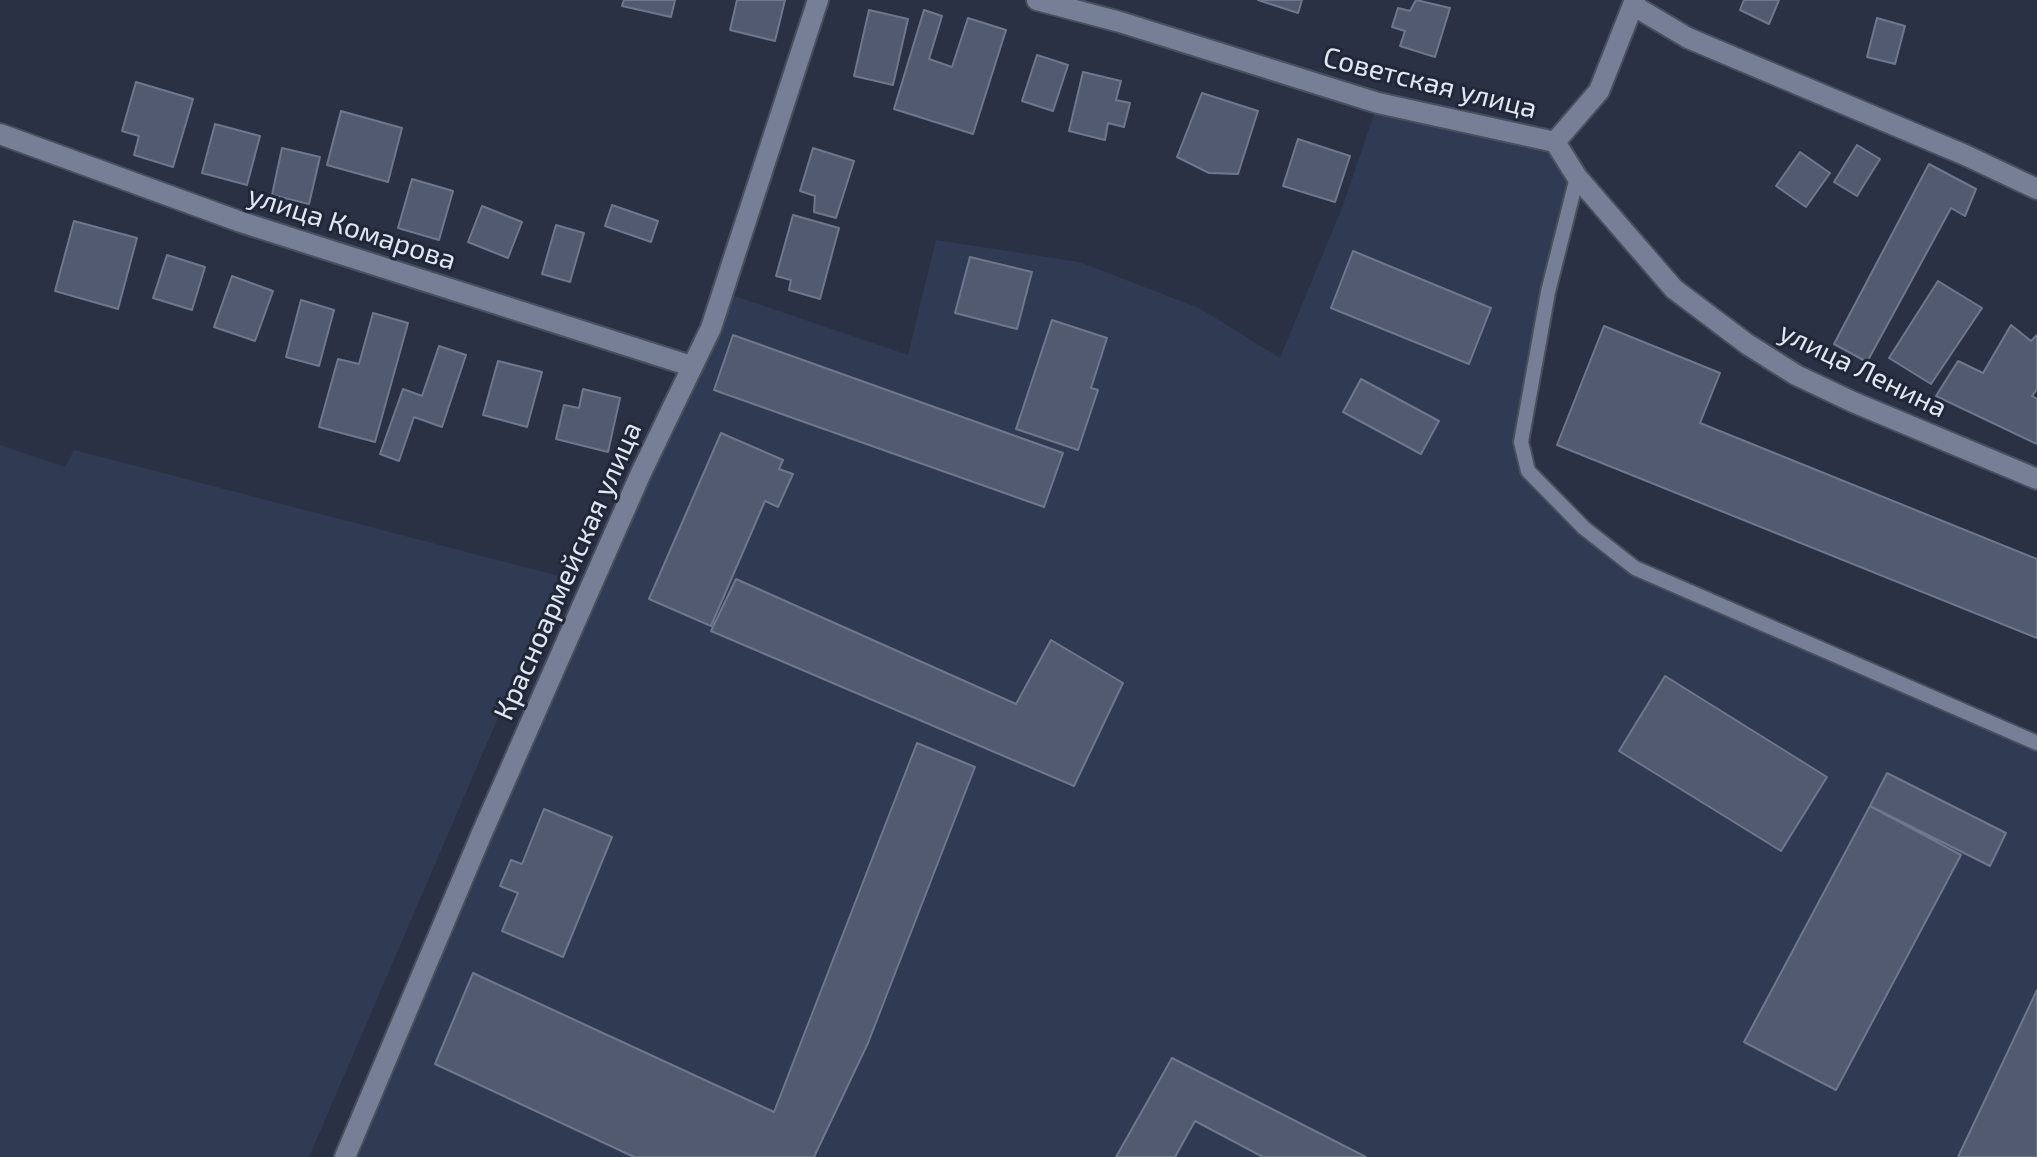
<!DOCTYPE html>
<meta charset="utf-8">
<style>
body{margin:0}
canvas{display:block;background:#2a3144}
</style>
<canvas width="2037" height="1157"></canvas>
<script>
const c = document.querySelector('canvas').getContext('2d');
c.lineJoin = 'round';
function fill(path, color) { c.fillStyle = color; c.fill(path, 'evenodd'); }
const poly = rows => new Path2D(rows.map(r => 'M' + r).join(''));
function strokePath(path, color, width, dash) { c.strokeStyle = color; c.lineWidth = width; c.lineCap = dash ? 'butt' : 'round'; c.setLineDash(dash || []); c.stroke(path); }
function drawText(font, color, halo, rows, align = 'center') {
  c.font = font + ' "Exo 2",sans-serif'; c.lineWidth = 6; c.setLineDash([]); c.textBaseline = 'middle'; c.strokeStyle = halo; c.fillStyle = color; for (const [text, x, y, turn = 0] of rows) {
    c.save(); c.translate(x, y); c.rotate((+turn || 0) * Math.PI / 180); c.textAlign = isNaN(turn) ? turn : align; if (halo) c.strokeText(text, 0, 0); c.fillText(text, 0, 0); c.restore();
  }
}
fill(poly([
 [1378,103,1555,142,1577,177,1521,442,1528,472,1635,568,2037,743,2037,1157,345,1157,723,292,908,355,936,240,1079,262,1199,308,1280,358,1342,208],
 [0,445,65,467,74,450,559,576,309,1157,0,1157]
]), '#303a52');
const building = poly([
 [624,0,675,0,671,17,622,6,624,0],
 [737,0,785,0,775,41,730,30,737,0],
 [1258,0,1302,0,1298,13,1258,0],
 [1416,0,1450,8,1435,57,1400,46,1405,31,1392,27,1398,8,1410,11,1416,0],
 [1744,0,1779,0,1769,24,1740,10,1744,0],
 [869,10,908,19,893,85,854,76,869,10],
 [924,10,942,16,929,59,952,67,968,18,1006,30,973,134,894,109,924,10],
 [1877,18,1905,26,1895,64,1867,57,1877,18],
 [1037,55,1068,65,1053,111,1022,101,1037,55],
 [1083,72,1121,81,1116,100,1130,103,1124,127,1108,123,1105,140,1069,131,1083,72],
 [136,82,193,99,173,167,134,155,139,136,122,131,136,82],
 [1202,93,1258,111,1238,174,1209,173,1177,157,1202,93],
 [341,111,402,128,388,182,327,165,341,111],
 [215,124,260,136,247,185,202,173,215,124],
 [1298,139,1350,156,1335,202,1283,186,1298,139],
 [1857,145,1880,159,1857,196,1834,182,1857,145],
 [282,148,320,157,309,204,272,195,282,148],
 [813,148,854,161,836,218,814,212,815,196,800,191,813,148],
 [1800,152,1830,173,1806,207,1776,186,1800,152],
 [1929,164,1976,189,1965,216,1951,208,1867,362,1834,344,1929,164],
 [412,179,453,191,439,240,398,228,412,179],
 [612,205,658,221,651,242,605,226,612,205],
 [482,206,522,222,508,258,468,242,482,206],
 [793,215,839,228,820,299,789,290,791,280,776,276,793,215],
 [74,221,137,238,118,309,55,291,74,221],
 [556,225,584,233,570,282,542,274,556,225],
 [1353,251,1491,308,1469,364,1331,308,1353,251],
 [167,255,205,267,192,310,153,298,167,255],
 [970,257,1032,272,1017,329,955,313,970,257],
 [232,276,273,291,255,341,214,327,232,276],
 [1938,281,1982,308,1931,384,1889,358,1938,281],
 [301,300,334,310,319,366,286,357,301,300],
 [373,313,408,323,375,442,319,427,338,359,359,364,373,313],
 [1052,320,1107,338,1091,388,1098,390,1078,450,1016,429,1052,320],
 [2011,325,2031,341,2037,335,2037,389,2032,396,2037,399,2037,444,1936,396,1958,361,1983,373,2011,325],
 [1604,326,1720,373,1700,423,2037,559,2037,638,1557,445,1604,326],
 [733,335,1063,453,1044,507,714,390,733,335],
 [439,346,466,355,442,427,414,417,399,461,380,454,403,389,422,396,439,346],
 [498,361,542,372,527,427,483,415,498,361],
 [1361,379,1439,421,1421,454,1343,412,1361,379],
 [583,389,620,398,608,452,556,439,564,405,579,408,583,389],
 [721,433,783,460,779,469,793,474,778,507,765,501,711,626,649,599,721,433],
 [736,579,1016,704,1051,640,1123,683,1074,786,711,631,736,579],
 [1665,676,1827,777,1781,851,1619,751,1665,676],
 [917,743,975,767,868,1043,814,1157,634,1157,435,1064,473,973,774,1112,917,743],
 [1887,773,2006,833,1990,866,1870,806,1887,773],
 [1870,806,1961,855,1836,1090,1744,1042,1870,806],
 [544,809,612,837,563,957,502,931,518,893,500,886,511,860,522,864,544,809],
 [2037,990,2037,1157,1958,1157,2037,990],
 [1172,1058,1366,1157,1263,1157,1195,1121,1175,1157,1116,1157,1172,1058]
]);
fill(building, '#515a6e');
strokePath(building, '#6e778c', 2);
const service = poly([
 [1577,177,1548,292,1521,442,1528,471,1584,528,1635,568,2037,743]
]);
const minor = poly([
 [1037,0,1120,22,1378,103,1555,142],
 [1634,6,1688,38,1965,155,2037,189],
 [0,134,241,222,691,366],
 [1555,142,1577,177,1674,289,1747,344,1796,375,1853,402,2037,479],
 [1555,142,1599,91,1635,0],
 [345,1157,482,833,641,473,711,328,818,0]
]);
strokePath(service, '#484f5e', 18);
strokePath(minor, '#484f5e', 24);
strokePath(service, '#767f95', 14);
strokePath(minor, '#767f95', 20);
drawText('28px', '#e1e7f3', '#202739', [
 ["Советская улица",1430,83,14],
 ["улица Комарова",352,228,18],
 ["улица Ленина",1863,370,26],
 ["Красноармейская улица",568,571,-66]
]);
</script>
